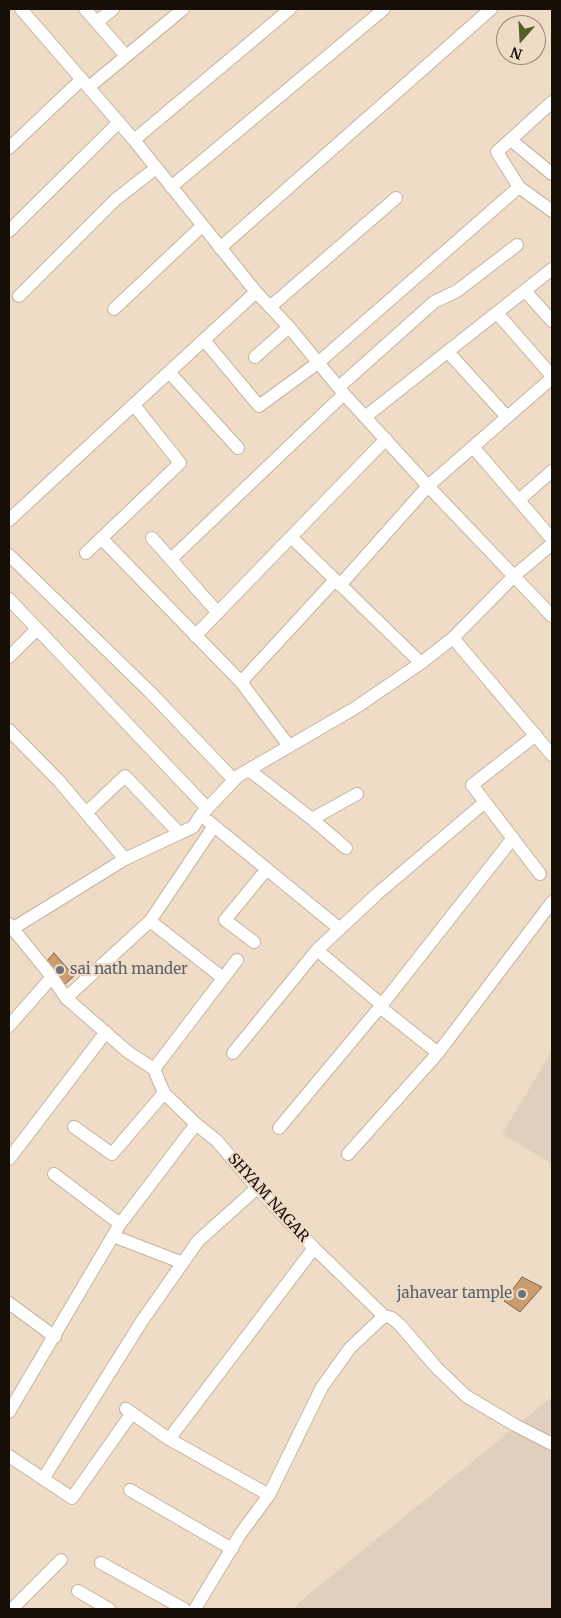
<!DOCTYPE html>
<style>
body{margin:0}
#map{position:relative;width:561px;height:1618px;overflow:hidden;background:#efdcc6;font-family:Merriweather,serif}
canvas{display:block}
.frame{position:absolute;inset:0;border:10px solid #150f08;pointer-events:none}
.north{position:absolute;left:496px;top:15px;width:50px;height:50px;box-sizing:border-box;background:#efdcc6;border:1px solid #988a7a;border-radius:50%;rotate:199deg;font-size:14px;font-weight:700;line-height:20px;text-align:center;color:#150f08}
.north::after{content:'';display:block;margin:auto;width:18px;height:22px;background:#575e2c;clip-path:polygon(50% 0,100% 100%,50% 72%,0 100%)}
</style>
<div id="map">
<canvas width="561" height="1618"></canvas>
<div class="frame"></div>
<div class="north">N</div>
</div>
<script>
const c = document.querySelector('canvas').getContext('2d');
c.lineJoin = 'round';
function fill(path, color) { c.fillStyle = color; c.fill(path, 'evenodd'); }
const poly = rows => new Path2D(rows.map(r => 'M' + r).join(''));
function strokePath(path, color, width, dash) { c.strokeStyle = color; c.lineWidth = width; c.lineCap = dash ? 'butt' : 'round'; c.setLineDash(dash || []); c.stroke(path); }
function drawText(font, color, halo, rows, align = 'center') {
  c.font = font + ' Merriweather,serif'; c.lineWidth = 4.5; c.setLineDash([]); c.textBaseline = 'middle'; c.strokeStyle = halo; c.fillStyle = color; for (const [text, x, y, turn = 0] of rows) {
    c.save(); c.translate(x, y); c.rotate((+turn || 0) * Math.PI / 180); c.textAlign = isNaN(turn) ? turn : align; if (halo) c.strokeText(text, 0, 0); c.fillText(text, 0, 0); c.restore();
  }
}
fill(poly([
 [552,1051,552,1164,502,1134],
 [552,1397,552,1609,294,1609,298,1603]
]), '#dfcfbd');
const building = poly([
 [54,953,74,976,64,985,45,963,54,953],
 [522,1277,542,1287,520,1312,504,1301,522,1277]
]);
fill(building, '#cd9c6e');
strokePath(building, '#756251', 1);
const minor = poly([
 [21,9,134,140,290,9],
 [85,9,126,56],
 [97,22,113,9],
 [89,87,183,9],
 [552,102,497,152,519,187,552,211],
 [134,140,256,292,289,327,344,394,428,486,552,616],
 [511,140,552,174],
 [9,148,82,79],
 [171,187,384,9],
 [9,231,119,122],
 [220,248,491,9],
 [525,291,552,321],
 [19,296,115,200,156,168],
 [270,307,396,198],
 [114,309,202,226],
 [497,313,552,376],
 [204,340,259,406,319,362,519,187],
 [448,352,507,417],
 [255,357,289,327],
 [339,387,434,302,457,291,517,245],
 [365,417,552,269],
 [473,447,552,539],
 [238,448,169,372,256,292],
 [519,500,552,471],
 [9,520,169,372],
 [291,537,421,663],
 [101,538,241,682,289,746],
 [152,538,218,613],
 [86,553,180,463,134,405],
 [9,555,151,693,234,780],
 [171,559,344,394],
 [340,585,428,486,552,378],
 [9,599,207,808],
 [195,636,386,439],
 [453,638,552,755],
 [9,657,37,629],
 [241,682,335,580],
 [9,730,59,781,125,859,193,827,201,815,238,776,355,708,421,663,453,638,514,576,552,544],
 [536,735,472,785,540,874],
 [249,770,312,819],
 [86,813,125,776,179,833],
 [208,821,340,929],
 [346,848,312,819,357,794],
 [150,921,223,978],
 [9,924,52,977,66,998,128,1052,154,1069,164,1093,196,1124,217,1141,257,1188,314,1248,384,1316,392,1318,400,1325,436,1367,466,1396,515,1425,552,1444],
 [12,929,125,859],
 [254,942,225,920,267,869],
 [66,998,150,921,214,826],
 [382,1005,317,950,377,894,485,802],
 [9,1026,52,977],
 [233,1053,317,950],
 [438,1053,380,1007,513,838],
 [154,1069,237,960],
 [74,1127,112,1154,164,1093],
 [279,1128,380,1007],
 [348,1154,438,1053,552,902],
 [9,1159,106,1032],
 [54,1174,120,1224],
 [113,1236,183,1263],
 [9,1303,55,1337],
 [126,1409,169,1439,269,1495],
 [9,1412,120,1224,196,1124],
 [169,1439,314,1248],
 [9,1456,72,1498,132,1413],
 [43,1479,142,1321,198,1241,257,1188],
 [130,1490,232,1549],
 [101,1563,184,1609],
 [78,1591,109,1609],
 [12,1609,61,1560],
 [195,1609,241,1533,269,1495,322,1387,350,1348,384,1316]
]);
strokePath(minor, '#c5b39e', 14);
strokePath(minor, '#fff', 12);
for (const [x, y, r, color] of [
 [60,970,5,"#6b7280"],
 [522,1294,5,"#6b7280"]
]) { const dot = new Path2D(); dot.arc(x, y, r, 0, 2 * Math.PI); c.fillStyle = color; c.fill(dot); strokePath(dot, '#efdcc6', 2); }
drawText('15px', '#5b616d', '#efdcc6', [
 ["sai nath mander",70,970],
 ["jahavear tample",512,1294,"right"]
], 'left');
drawText('15px', '#150f08', '#efdcc6', [
 ["SHYAM NAGAR",268,1198,48]
]);
</script>
